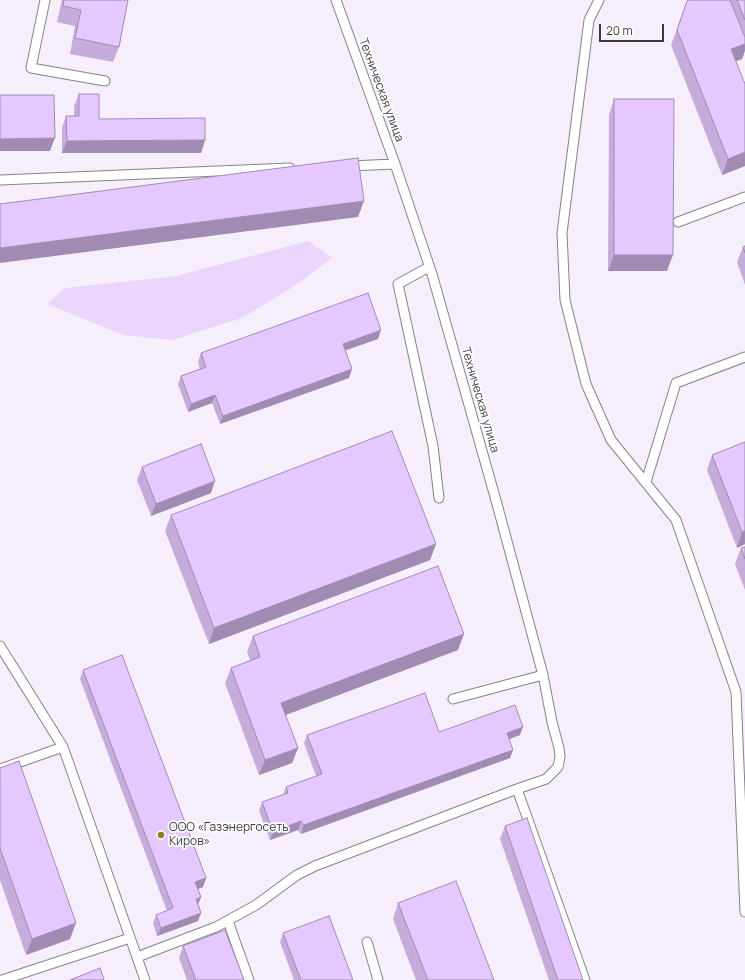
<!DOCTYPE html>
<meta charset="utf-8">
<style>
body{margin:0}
#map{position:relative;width:745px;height:980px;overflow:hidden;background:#f6effb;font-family:Manrope,sans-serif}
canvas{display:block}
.scale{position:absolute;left:599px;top:24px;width:65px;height:18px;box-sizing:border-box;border:2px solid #3d3a3f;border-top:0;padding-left:5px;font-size:12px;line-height:14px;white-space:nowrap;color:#3d3a3f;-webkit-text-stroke:3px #fff;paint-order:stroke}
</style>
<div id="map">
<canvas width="745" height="980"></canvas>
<div class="scale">20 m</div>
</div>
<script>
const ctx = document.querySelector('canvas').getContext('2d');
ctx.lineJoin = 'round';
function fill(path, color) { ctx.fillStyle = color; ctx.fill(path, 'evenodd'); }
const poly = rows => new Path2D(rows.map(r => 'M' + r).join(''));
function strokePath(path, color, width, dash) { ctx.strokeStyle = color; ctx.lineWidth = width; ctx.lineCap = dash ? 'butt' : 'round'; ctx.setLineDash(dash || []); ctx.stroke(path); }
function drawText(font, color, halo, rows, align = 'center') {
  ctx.font = font + ' Manrope,sans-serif'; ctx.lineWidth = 3.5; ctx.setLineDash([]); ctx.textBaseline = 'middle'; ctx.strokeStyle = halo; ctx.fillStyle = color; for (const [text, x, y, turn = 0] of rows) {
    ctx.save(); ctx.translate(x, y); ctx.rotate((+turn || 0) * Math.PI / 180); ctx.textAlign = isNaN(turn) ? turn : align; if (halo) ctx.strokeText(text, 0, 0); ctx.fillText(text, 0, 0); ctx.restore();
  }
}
fill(poly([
 [308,241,332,258,290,289,242,318,172,340,123,335,47,304,65,288,176,276]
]), '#ead5fd');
const service = poly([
 [45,0,31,68,105,81],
 [599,0,589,20,562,233,565,300,586,384,611,440,676,520,736,692,745,912],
 [349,166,395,164],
 [0,180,290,168],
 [678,222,745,197],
 [429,267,398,284,433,446,439,498],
 [646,482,676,383,745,357],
 [0,646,63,747],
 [453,699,543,675],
 [0,769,63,747,145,980],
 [517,789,585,980],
 [228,921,249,980],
 [367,942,378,980],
 [137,957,216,927,256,905,297,875,315,866,517,789,546,779,558,767,560,757,559,748,552,722,543,675,497,504,432,274,395,164,336,0],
 [2,980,130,938]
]);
strokePath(service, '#86818b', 11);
strokePath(service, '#fff', 9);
fill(poly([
 [62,0,128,0,119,47,113,62,70,54,75,26,57,22],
 [689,0,745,0,745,51,742,59,736,61,745,166,722,175,671,45,687,1],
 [79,94,99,119,205,140,201,153,62,153,62,128,66,116,74,116,74,106],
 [614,99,667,271,608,271,609,115],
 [745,246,745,285,737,262,743,247],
 [378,339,346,350,349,378,220,424,212,403,188,412,178,384,181,376,200,369,198,362,201,353],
 [745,442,745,544,737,548,707,470,712,455],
 [142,467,211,493,151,516,137,480],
 [171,515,436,544,430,560,209,644,165,531],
 [745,547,745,590,735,564,741,548],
 [253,636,458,650,285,715,298,748,292,763,259,775,225,683,231,668,250,660,247,652],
 [83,670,206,878,203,887,198,889,198,921,157,936,153,923,156,915,167,911,80,679],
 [439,732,520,735,509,739,510,758,301,834,298,830,270,840,259,811,262,802,283,795,286,787,316,776,304,743,307,735],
 [0,768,70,939,26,955,0,880],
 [505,826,583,980,549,980,500,839],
 [398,903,494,980,416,980,393,919],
 [283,933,353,980,294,980,280,942],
 [183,946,244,980,187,980,179,958]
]), '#c5acdb');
fill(poly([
 [745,44,745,50,742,59,726,65,731,49],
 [55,138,50,151,0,151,0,139],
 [205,140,201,153,62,153,67,141],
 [745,152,745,166,722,175,728,159],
 [364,201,358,217,0,263,0,248],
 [614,255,673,255,667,271,608,271],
 [381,330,378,339,340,352,343,344],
 [352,369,349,378,220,424,223,416],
 [215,395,212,403,188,412,191,404],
 [215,481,211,493,151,516,156,504],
 [745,531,745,544,737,548,742,532],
 [436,544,430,560,209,644,214,628],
 [464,634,458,650,275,719,281,703],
 [523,727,520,735,504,741,507,733],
 [298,748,292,763,259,775,265,760],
 [513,750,510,758,301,834,304,825],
 [301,821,298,830,270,840,273,832],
 [206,878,203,887,192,891,195,882],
 [201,897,198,905,196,899],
 [201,913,198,921,157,936,161,928],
 [76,923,70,939,26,955,32,939]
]), '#a08cb2');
const building = poly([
 [64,0,128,0,119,47,75,38,81,10,63,6,64,0],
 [689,0,730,0,745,37,745,44,731,49,745,84,745,152,728,159,677,30,687,1,689,0],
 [737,0,745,0,745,20,737,0],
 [79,94,99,94,99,119,205,118,205,140,67,141,66,116,79,116,79,94],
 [0,95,54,95,55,138,0,139,0,95],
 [614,99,674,99,673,255,614,255,614,99],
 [358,158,364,201,0,248,0,204,358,158],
 [745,246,745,253,743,247,745,246],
 [368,293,381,330,343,344,352,369,223,416,215,395,191,404,181,376,206,367,201,353,368,293],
 [392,431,436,544,214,628,171,515,392,431],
 [745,442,745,531,742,532,712,455,745,442],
 [201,444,215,481,156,504,142,467,201,444],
 [745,547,745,559,741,548,745,547],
 [438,566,464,634,281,703,298,748,265,760,231,668,260,657,253,636,438,566],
 [122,655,206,878,195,882,201,897,196,899,201,913,161,928,156,915,173,908,83,670,122,655],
 [425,693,439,732,515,705,523,727,507,733,513,750,304,825,301,821,273,832,262,802,288,793,286,787,322,774,307,735,425,693],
 [19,761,76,923,32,939,0,848,0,768,19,761],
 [527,818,583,980,558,980,505,826,527,818],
 [456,881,494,980,428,980,398,903,456,881],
 [329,916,353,980,301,980,283,933,329,916],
 [225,930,244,980,196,980,183,946,225,930],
 [100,968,104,980,70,980,100,968]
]);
fill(building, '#e5c8ff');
strokePath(building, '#a08cb2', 1);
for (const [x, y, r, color] of [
 [161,835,4,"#8f7f26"]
]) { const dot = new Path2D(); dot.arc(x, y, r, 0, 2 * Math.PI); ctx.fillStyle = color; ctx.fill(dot); strokePath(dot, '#fff', 1.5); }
drawText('12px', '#3d3a3f', '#fff', [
 ["Техническая улица",381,90,70],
 ["Техническая улица",480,400,74]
]);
drawText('12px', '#3d3a3f', '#fff', [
 ["ООО «Газэнергосеть",169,828],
 ["Киров»",169,842]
], 'left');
</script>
